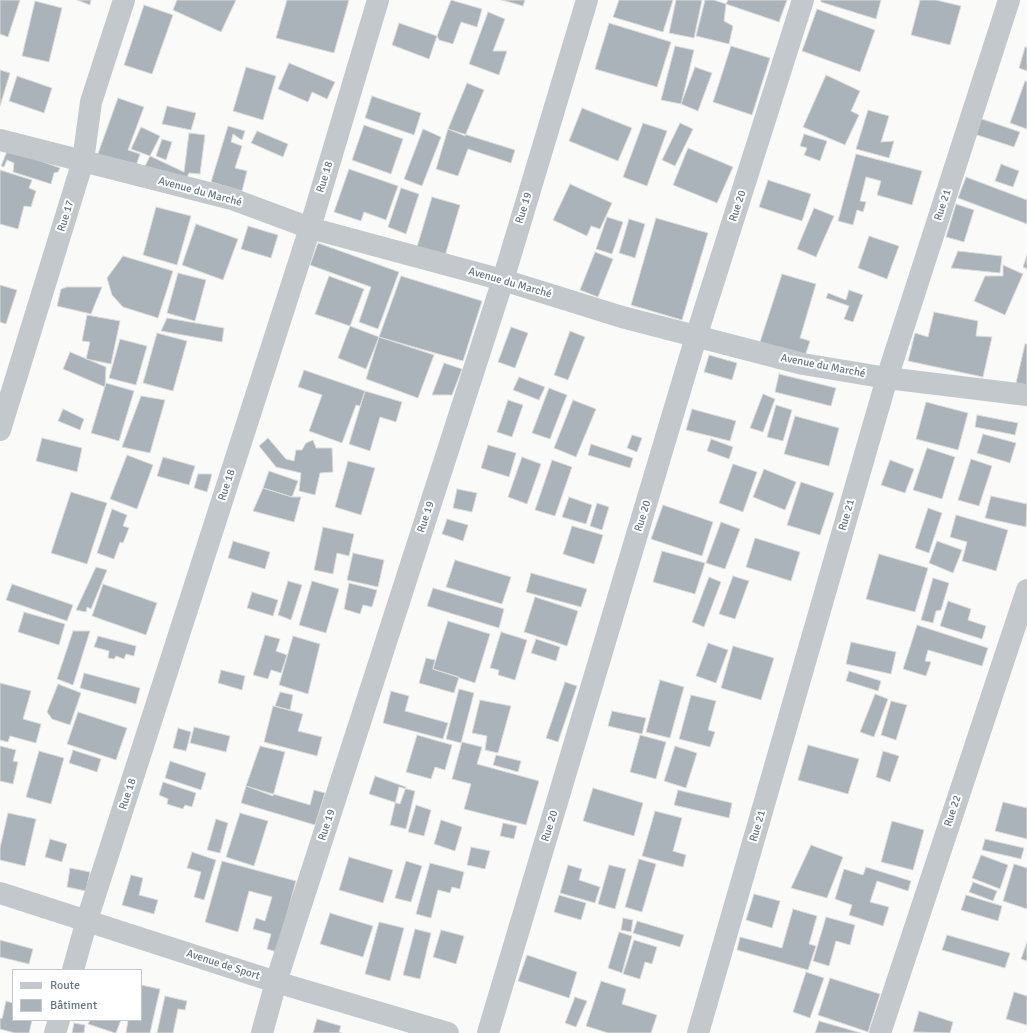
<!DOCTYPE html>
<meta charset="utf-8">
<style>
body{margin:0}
#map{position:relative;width:1027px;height:1033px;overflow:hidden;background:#fafaf8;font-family:Signika,sans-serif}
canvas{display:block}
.legend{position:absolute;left:12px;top:969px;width:130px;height:52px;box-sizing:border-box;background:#fff;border:1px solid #c1c8cd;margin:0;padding:5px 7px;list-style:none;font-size:12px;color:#657683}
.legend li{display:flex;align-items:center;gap:8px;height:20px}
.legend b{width:20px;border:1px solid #c1c8cd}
</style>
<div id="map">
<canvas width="1027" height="1033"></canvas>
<ul class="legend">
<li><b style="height:5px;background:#c3c8cc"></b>Route</li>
<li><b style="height:11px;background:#aab3b9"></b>Bâtiment</li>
</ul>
</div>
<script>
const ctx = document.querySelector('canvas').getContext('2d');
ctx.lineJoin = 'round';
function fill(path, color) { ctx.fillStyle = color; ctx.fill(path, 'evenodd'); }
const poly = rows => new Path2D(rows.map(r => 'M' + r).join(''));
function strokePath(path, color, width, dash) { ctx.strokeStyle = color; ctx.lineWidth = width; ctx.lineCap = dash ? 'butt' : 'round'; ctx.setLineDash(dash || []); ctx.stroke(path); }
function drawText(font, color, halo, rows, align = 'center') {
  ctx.font = font + ' Signika,sans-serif'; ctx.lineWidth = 4; ctx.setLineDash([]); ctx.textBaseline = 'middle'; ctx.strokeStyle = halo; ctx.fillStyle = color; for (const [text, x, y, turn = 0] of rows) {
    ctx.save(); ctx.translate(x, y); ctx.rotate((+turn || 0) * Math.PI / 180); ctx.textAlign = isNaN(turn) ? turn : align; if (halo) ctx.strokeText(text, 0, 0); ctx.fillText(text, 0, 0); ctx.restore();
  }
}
const building = poly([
 [0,0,20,0,8,37,0,34,0,0],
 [77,0,91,0,90,5,77,0],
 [177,0,236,0,221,32,173,10,177,0],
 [287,0,349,0,334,53,276,38,287,0],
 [451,0,482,9,477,27,461,22,453,44,439,40,437,36,451,0],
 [502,0,525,0,523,6,502,0],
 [619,0,673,0,663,32,613,17,619,0],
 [676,0,702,0,694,38,669,33,676,0],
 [705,0,714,0,726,4,724,21,733,26,729,44,696,36,705,0],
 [728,0,787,0,779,22,726,4,728,0],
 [821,0,881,0,876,19,821,2,821,0],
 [920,0,936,0,961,6,950,45,911,35,920,0],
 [35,1,62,8,49,62,22,56,35,1],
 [144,5,173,15,152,74,124,65,144,5],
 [817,9,875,30,860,72,802,51,817,9],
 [488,12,505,19,493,51,507,51,499,75,469,64,488,12],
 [399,23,437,36,429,59,392,45,399,23],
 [609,23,671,42,657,87,595,69,609,23],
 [675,46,694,50,681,104,661,100,675,46],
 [731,46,770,58,752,115,713,102,731,46],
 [1025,47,1027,47,1027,71,1019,68,1025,47],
 [289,63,335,82,327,99,312,92,308,102,278,89,289,63],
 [246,67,276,76,263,120,233,111,246,67],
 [695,67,712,73,698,111,681,104,695,67],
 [0,70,10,73,0,106,0,70],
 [826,75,860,91,851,111,859,115,845,145,803,127,826,75],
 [17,76,52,88,44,113,9,101,17,76],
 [1025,81,1027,82,1027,129,1010,123,1025,81],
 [467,83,484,90,465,136,448,129,467,83],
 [372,96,421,113,414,135,365,118,372,96],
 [118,98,144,107,128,150,140,154,134,172,96,159,118,98],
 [167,106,196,113,191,130,162,124,167,106],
 [582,108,632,128,618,161,569,141,582,108],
 [868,110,889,116,881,142,894,141,889,158,856,149,868,110],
 [979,118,1020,132,1014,147,974,134,979,118],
 [643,123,667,131,647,186,623,177,643,123],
 [680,123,693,129,675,166,662,160,680,123],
 [364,125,403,139,391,174,352,160,364,125],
 [228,126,245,131,242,140,233,134,231,142,242,146,235,168,247,171,242,191,211,182,228,126],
 [141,127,160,136,150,156,131,149,141,127],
 [423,129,441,137,422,186,404,179,423,129],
 [448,129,515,150,511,163,468,149,458,176,436,169,448,129],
 [257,131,288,144,283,157,251,143,257,131],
 [189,133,205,135,200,174,189,173,183,186,144,168,150,156,184,172,189,133],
 [804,134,827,141,820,161,804,155,807,148,800,146,804,134],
 [162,139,172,142,166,160,156,156,162,139],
 [688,148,733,167,717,203,673,185,688,148],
 [8,149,60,168,58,172,54,173,51,184,13,172,14,163,7,160,4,167,1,166,8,149],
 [856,154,922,171,912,205,877,195,881,181,866,177,860,201,866,202,863,212,857,210,853,225,838,221,856,154],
 [1001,164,1019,171,1013,187,995,181,1001,164],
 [349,169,398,186,386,220,364,212,361,221,334,212,349,169],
 [0,170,32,180,29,188,36,191,31,207,24,206,18,229,0,224,0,170],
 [966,177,1027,200,1027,224,958,198,966,177],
 [768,180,811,194,802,221,759,207,768,180],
 [570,184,612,203,600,229,591,226,587,236,553,220,570,184],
 [401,188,419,194,406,234,388,227,401,188],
 [432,197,460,205,445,256,417,247,432,197],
 [956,204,974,210,964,242,946,237,956,204],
 [156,207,191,216,177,265,143,255,156,207],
 [814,208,834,216,816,257,797,249,814,208],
 [607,217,623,222,612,254,596,249,607,217],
 [656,218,708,233,682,320,631,305,656,218],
 [629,219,645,224,635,258,619,253,629,219],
 [196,224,238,239,223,280,182,265,196,224],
 [248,226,278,235,271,258,241,249,248,226],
 [869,236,899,246,887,279,858,268,869,236],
 [318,243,399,272,378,329,359,322,371,287,310,265,318,243],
 [958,251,1002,256,1000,273,951,268,958,251],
 [595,252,613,259,598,297,580,290,595,252],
 [1027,255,1027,269,1023,267,1027,255],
 [123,256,173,271,158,318,123,307,112,295,107,278,123,256],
 [1003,265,1023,274,1005,315,974,301,985,276,1003,276,1003,265],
 [178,273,206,280,195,321,167,313,178,273],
 [782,274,816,284,800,338,810,341,805,356,760,342,782,274],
 [329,276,364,289,350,326,315,314,329,276],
 [401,276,482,301,463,361,379,337,401,276],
 [0,285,17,290,6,324,0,322,0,285],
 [67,287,102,287,91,314,57,306,61,289,67,287],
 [849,290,863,295,853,322,844,319,849,306,826,298,828,293,846,300,849,290],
 [934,312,978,321,976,336,992,337,983,377,908,361,915,333,928,337,934,312],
 [87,315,120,321,111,364,86,359,90,342,82,341,87,315],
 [167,318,224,328,222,342,161,331,167,318],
 [350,326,379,337,366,369,338,358,350,326],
 [511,327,528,333,515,368,498,362,511,327],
 [570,331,585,337,568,380,554,375,570,331],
 [157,333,187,341,173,391,143,383,157,333],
 [379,337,434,355,418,398,366,379,379,337],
 [120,339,147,346,136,385,109,378,120,339],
 [1025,344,1027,344,1027,385,1016,383,1025,344],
 [70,352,106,367,105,387,63,369,70,352],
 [709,355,737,363,732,380,704,372,709,355],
 [444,363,462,369,452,395,432,395,444,363],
 [304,370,365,391,360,406,356,405,342,443,309,431,322,395,298,387,304,370],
 [779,374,836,388,831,406,775,392,779,374],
 [519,377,545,387,539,400,513,390,519,377],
 [106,383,134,391,119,441,91,433,106,383],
 [549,388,567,395,550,439,532,433,549,388],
 [365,391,402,402,396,422,380,417,370,451,349,444,365,391],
 [763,394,775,399,763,432,750,428,763,394],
 [141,396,165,400,150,453,122,447,141,396],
 [508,400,523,405,512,437,497,432,508,400],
 [573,400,596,409,576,457,554,448,573,400],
 [926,402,968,413,958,450,916,439,926,402],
 [776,405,792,410,783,441,767,437,776,405],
 [63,409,84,419,80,430,58,421,63,409],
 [692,409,736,421,730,441,686,430,692,409],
 [977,415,1018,423,1015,435,975,427,977,415],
 [795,416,839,428,829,466,784,454,795,416],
 [983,434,1016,443,1010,463,977,453,983,434],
 [632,435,642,438,637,452,627,448,632,435],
 [42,438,82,448,77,472,36,461,42,438],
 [268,438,286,459,294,461,296,450,302,450,306,443,313,440,316,448,332,448,333,472,320,473,315,495,299,491,301,473,276,467,259,446,268,438],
 [711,439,733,447,729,459,707,451,711,439],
 [591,444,633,458,630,468,588,455,591,444],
 [488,445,516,453,509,477,481,468,488,445],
 [927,448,955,457,942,499,913,490,927,448],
 [127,455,153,465,137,509,110,499,127,455],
 [163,457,195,466,189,485,157,476,163,457],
 [522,457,541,464,527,504,508,497,522,457],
 [971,459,992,466,979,506,958,500,971,459],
 [552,460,572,467,555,516,535,510,552,460],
 [890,460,914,469,905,493,881,485,890,460],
 [348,461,375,468,361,515,335,507,348,461],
 [733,464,757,472,743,512,719,503,733,464],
 [764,469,796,482,785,510,753,497,764,469],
 [269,471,298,481,292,497,263,488,269,471],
 [198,474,212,474,207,492,194,488,198,474],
 [801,482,834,493,820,535,787,525,801,482],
 [263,488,292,497,301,497,294,522,253,511,263,488],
 [457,489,477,493,472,512,453,508,457,489],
 [71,492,107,503,87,564,51,553,71,492],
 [991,496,1027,504,1026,527,985,518,991,496],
 [569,497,592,505,586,524,562,517,569,497],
 [597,503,609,507,602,530,590,526,597,503],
 [663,505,713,522,702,556,651,539,663,505],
 [928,508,942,513,929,553,915,548,928,508],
 [112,509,127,515,123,526,129,528,123,543,120,542,114,559,97,553,112,509],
 [956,515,1008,530,996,571,962,561,967,542,950,537,956,515],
 [447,519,468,525,463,541,442,534,447,519],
 [721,522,740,529,725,569,706,563,721,522],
 [572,526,603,535,594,564,563,554,572,526],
 [323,527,354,534,349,556,337,553,333,574,314,570,323,527],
 [755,538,800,552,791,581,746,567,755,538],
 [233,541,270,552,265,569,228,558,233,541],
 [937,541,962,550,953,573,929,563,937,541],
 [662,551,705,563,695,594,653,582,662,551],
 [353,553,384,560,378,587,347,580,353,553],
 [879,554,928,568,915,612,866,599,879,554],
 [455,560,511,577,502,604,446,587,455,560],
 [96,567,107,570,91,609,87,607,86,612,76,610,96,567],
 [531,573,587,589,581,607,526,592,531,573],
 [733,576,749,581,735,619,719,614,733,576],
 [709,577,721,582,704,627,692,622,709,577],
 [933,578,949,583,941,610,936,611,933,623,921,620,933,578],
 [288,581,302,585,291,620,278,615,288,581],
 [312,581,339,589,326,633,299,625,312,581],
 [349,583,377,590,372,607,363,605,360,614,344,609,349,583],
 [12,584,73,605,67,621,6,600,12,584],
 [103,584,157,603,146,635,92,616,103,584],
 [433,588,504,609,499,628,427,606,433,588],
 [252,592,278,600,273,616,247,608,252,592],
 [535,597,578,611,567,646,524,632,535,597],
 [948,601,971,609,968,620,986,626,982,639,940,626,948,601],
 [24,612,65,624,59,645,18,632,24,612],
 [448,621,490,634,475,683,433,669,448,621],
 [917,625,988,648,982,666,928,650,925,661,931,662,926,676,903,669,917,625],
 [73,631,90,631,73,685,57,679,73,631],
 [501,632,527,640,515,680,498,675,499,670,490,668,501,632],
 [265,635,280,639,276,651,287,655,281,673,271,670,268,679,253,675,265,635],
 [98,636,136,646,134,656,126,654,124,659,116,656,114,659,108,658,109,651,94,647,98,636],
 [293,636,320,644,308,694,279,685,293,636],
 [536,639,560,647,556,661,531,653,536,639],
 [851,642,896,652,891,674,846,664,851,642],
 [708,643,728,650,716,683,696,676,708,643],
 [733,646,774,658,761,700,721,688,733,646],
 [426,658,435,660,433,669,459,677,454,693,419,683,426,658],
 [221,670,245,676,242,690,218,683,221,670],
 [849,671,881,681,878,691,846,681,849,671],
 [84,673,140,688,136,704,80,688,84,673],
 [660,680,684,687,670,738,646,732,660,680],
 [565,682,577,686,558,742,546,738,565,682],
 [0,683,31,691,23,719,41,724,36,743,10,736,8,742,0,740,0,683],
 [58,684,81,693,70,725,52,719,47,712,58,684],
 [459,689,474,693,461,743,446,739,459,689],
 [391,691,409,696,405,711,448,723,443,739,383,723,391,691],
 [280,692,293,695,290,710,275,706,280,692],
 [875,694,888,699,874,737,860,732,875,694],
 [691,695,716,701,708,730,715,732,710,747,679,739,691,695],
 [480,700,511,706,498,753,485,750,487,736,472,733,480,700],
 [891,701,907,705,896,740,881,735,891,701],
 [273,706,303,714,298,731,322,737,317,756,264,742,273,706],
 [612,711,646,718,642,734,608,726,612,711],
 [78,712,127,728,116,760,67,744,78,712],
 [194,727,230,736,226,752,190,743,194,727],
 [178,728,191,732,186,751,173,748,178,728],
 [417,735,452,745,445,770,435,767,431,779,406,772,417,735],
 [640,735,666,742,656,779,630,772,640,735],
 [462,742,482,747,477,764,539,781,526,825,464,809,471,784,452,779,462,742],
 [808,745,859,759,848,794,798,780,808,745],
 [0,746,16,750,13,761,18,762,13,784,0,781,0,746],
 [260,746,285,752,273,796,246,786,260,746],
 [675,746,697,753,686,788,664,781,675,746],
 [73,750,101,759,97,772,69,763,73,750],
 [39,751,64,758,51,804,26,797,39,751],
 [883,751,899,756,890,782,876,777,883,751],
 [496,755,521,761,518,772,493,765,496,755],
 [170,761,206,773,201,790,165,778,170,761],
 [375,776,406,787,400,804,369,794,375,776],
 [163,782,196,793,192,807,185,805,183,809,167,804,168,799,159,795,163,782],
 [246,786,310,805,314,790,325,793,315,825,241,803,246,786],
 [399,787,415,791,406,829,390,825,399,787],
 [593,788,643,803,634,836,583,821,593,788],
 [678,790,732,803,729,818,674,805,678,790],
 [1003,802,1027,808,1027,839,995,831,1003,802],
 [416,805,431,810,424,836,408,832,416,805],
 [655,811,682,818,673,851,686,855,683,867,642,856,655,811],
 [8,813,36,819,25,866,0,860,0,848,8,813],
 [240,813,268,821,254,866,226,857,240,813],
 [216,819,228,823,220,853,207,850,216,819],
 [441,820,462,827,455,851,434,844,441,820],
 [892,821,924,830,913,870,881,862,892,821],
 [503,823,517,826,514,839,500,836,503,823],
 [50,839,67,844,62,862,45,857,50,839],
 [985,839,1024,848,1021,859,982,850,985,839],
 [811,845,843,857,827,898,791,888,811,845],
 [471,847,490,851,485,869,467,865,471,847],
 [192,852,216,860,204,900,194,897,201,872,187,868,192,852],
 [981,855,1008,865,1000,889,972,878,981,855],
 [349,857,393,870,383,903,339,890,349,857],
 [639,859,656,864,642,912,625,907,639,859],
 [222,861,296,881,277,952,267,949,271,934,253,929,256,918,265,921,272,897,249,891,238,932,205,922,222,861],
 [406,861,422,866,411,902,395,898,406,861],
 [430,863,464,872,460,889,452,887,450,893,438,890,431,918,416,914,430,863],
 [1014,864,1027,868,1027,909,1003,901,1014,864],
 [568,865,582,869,579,880,600,887,595,903,560,893,568,865],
 [609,865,626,869,615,909,598,904,609,865],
 [866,867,911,881,908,891,877,881,870,902,889,907,883,926,849,915,852,905,835,899,844,869,863,875,866,867],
 [70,868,90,872,86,891,67,887,70,868],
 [131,875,143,878,139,895,158,900,154,914,122,905,131,875],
 [973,882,997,891,993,901,969,892,973,882],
 [754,894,780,901,772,928,746,920,754,894],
 [559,895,586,903,581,920,554,912,559,895],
 [966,895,1002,906,998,921,961,910,966,895],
 [793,909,817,916,809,944,816,946,808,970,737,950,740,937,782,948,793,909],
 [330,913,373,926,363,957,320,944,330,913],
 [826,917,855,925,850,945,836,941,829,966,813,961,826,917],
 [623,918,633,920,631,932,621,930,623,918],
 [637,921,684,935,680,947,633,933,637,921],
 [379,922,404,928,390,981,365,974,379,922],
 [415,929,431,933,420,979,403,975,415,929],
 [441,930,464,936,456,964,433,957,441,930],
 [619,932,632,936,622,973,608,968,619,932],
 [947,935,1010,953,1005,968,942,950,947,935],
 [0,940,33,949,29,964,0,957,0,940],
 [634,940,657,947,652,964,645,962,640,979,623,974,634,940],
 [1027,942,1027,961,1021,959,1027,942],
 [527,955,577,972,569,998,518,981,527,955],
 [806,972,824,978,810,1018,793,1012,806,972],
 [830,978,880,994,868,1032,818,1015,830,978],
 [601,981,626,989,622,1004,657,1015,651,1033,608,1033,586,1026,601,981],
 [141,985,160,989,150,1033,126,1033,128,1020,141,1020,141,985],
 [1014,992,1027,996,1027,1025,1006,1019,1014,992],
 [165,996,187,1001,185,1010,178,1009,173,1033,157,1033,165,996],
 [575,997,587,1001,576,1027,565,1023,575,997],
 [6,1001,13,1003,13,1020,32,1020,29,1033,15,1033,0,1029,0,1018,2,1019,6,1001],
 [919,1011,953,1022,950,1033,913,1032,919,1011],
 [317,1019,341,1026,339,1032,342,1033,313,1033,317,1019],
 [90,1020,121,1020,116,1033,115,1033,88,1024,90,1020],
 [819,1021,861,1033,815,1033,819,1021],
 [74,1023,85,1025,84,1033,72,1033,74,1023]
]);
fill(building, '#aab3b9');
strokePath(building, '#dcdcda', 1);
strokePath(poly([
 [0,140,232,199,310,228,503,280,622,317,803,364,887,378,1027,395],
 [0,430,83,161,91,102,124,0],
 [0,893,276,982,448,1033],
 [73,970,87,920,310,228,378,0],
 [55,1033,59,1020],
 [262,1033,276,982,503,280,587,0],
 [488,1033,696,337,803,0],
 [698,1033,887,378,1009,0],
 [880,1033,1027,590]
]), '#c3c8cc', 22);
drawText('11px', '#657683', '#fff', [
 ["Rue 18",325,177,-73],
 ["Avenue du Marché",200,192,15],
 ["Rue 21",943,205,-72],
 ["Rue 20",738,206,-72],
 ["Rue 19",524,208,-73],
 ["Rue 17",66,216,-73],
 ["Avenue du Marché",510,283,16],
 ["Avenue du Marché",823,366,11],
 ["Rue 18",227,485,-72],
 ["Rue 21",847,515,-74],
 ["Rue 20",643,516,-73],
 ["Rue 19",426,517,-72],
 ["Rue 18",128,794,-72],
 ["Rue 22",953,811,-72],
 ["Rue 19",327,825,-72],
 ["Rue 20",550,826,-73],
 ["Rue 21",758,826,-74],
 ["Avenue de Sport",223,965,18]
]);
</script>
